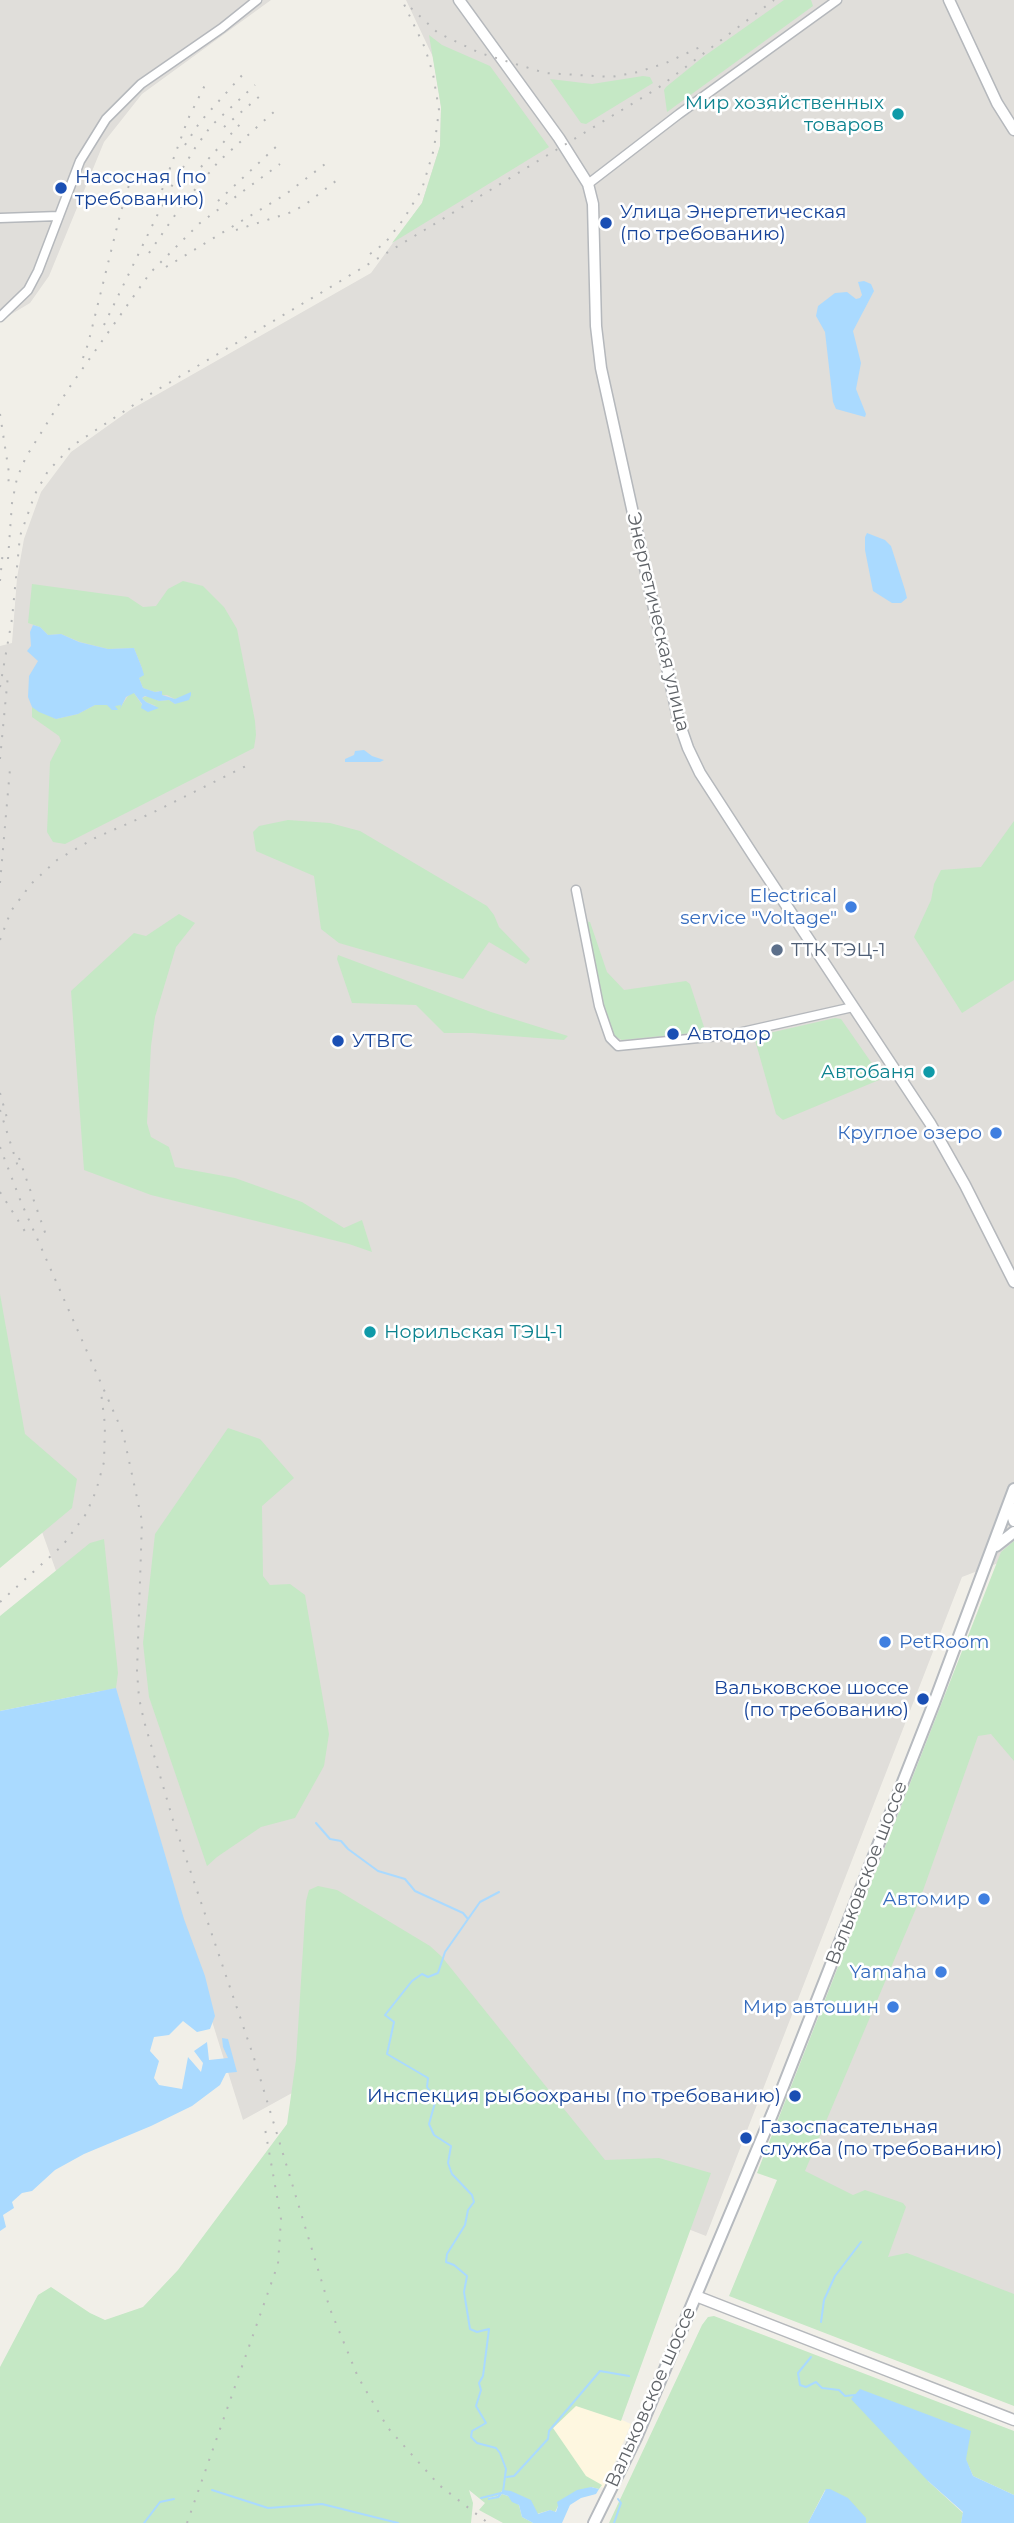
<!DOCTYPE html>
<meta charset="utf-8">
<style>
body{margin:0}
canvas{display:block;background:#f1efe8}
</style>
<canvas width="1014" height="2523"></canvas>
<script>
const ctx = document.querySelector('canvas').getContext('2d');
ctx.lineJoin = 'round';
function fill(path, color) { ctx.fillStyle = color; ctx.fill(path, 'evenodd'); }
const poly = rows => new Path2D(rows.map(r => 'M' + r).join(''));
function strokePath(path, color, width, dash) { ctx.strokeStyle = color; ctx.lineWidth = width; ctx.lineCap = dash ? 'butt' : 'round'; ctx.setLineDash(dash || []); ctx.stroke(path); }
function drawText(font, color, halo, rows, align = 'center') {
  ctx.font = font + ' Montserrat,sans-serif'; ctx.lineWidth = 5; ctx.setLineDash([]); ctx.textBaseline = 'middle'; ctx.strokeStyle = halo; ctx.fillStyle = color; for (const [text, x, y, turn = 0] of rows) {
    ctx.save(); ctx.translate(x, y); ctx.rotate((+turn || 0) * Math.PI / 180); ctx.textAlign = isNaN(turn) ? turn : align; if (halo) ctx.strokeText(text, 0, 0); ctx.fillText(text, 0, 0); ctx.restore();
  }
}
fill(poly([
 [579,2401,631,2424,604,2488,585,2480,542,2424]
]), '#fef7e0');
fill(poly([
 [0,0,271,0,142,94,104,142,49,276,30,303,0,321],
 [406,0,1014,0,1014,1557,962,1577,706,2236,312,2082,243,2120,173,1897,22,1476,0,1389,0,646,12,643,17,578,24,539,41,492,71,452,130,410,371,273,422,203,440,146,441,107,433,57],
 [976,1714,1014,1756,1014,2316,886,2270,792,2179]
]), '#e0deda');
fill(poly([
 [784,0,811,0,813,6,667,112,664,90,666,87,703,57],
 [429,35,442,45,490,66,549,147,392,243,422,203,440,146,441,107],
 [643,76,650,77,653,83,586,124,581,123,550,79,592,84],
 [183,581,203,586,224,607,237,629,255,721,256,735,254,748,65,844,53,842,47,832,50,762,61,741,59,736,32,717,32,707,56,719,78,714,95,705,122,705,130,693,134,693,142,705,156,706,146,702,142,698,148,696,159,701,169,700,175,704,187,696,175,699,167,695,161,695,159,691,155,692,143,688,139,678,143,675,142,668,134,648,108,649,80,642,61,634,48,635,40,627,28,623,32,584,128,597,143,607,156,606,168,589],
 [288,820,330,823,360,831,487,906,494,915,499,927,530,959,526,964,489,942,463,979,339,943,321,929,314,876,256,851,253,832,259,826],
 [1014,821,1014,980,962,1013,914,937,931,900,934,884,941,870,981,867],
 [179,914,195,923,176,947,155,1017,151,1046,147,1123,151,1137,169,1147,175,1167,235,1178,302,1202,344,1228,362,1220,372,1252,349,1244,151,1195,84,1170,71,991,134,933,146,936],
 [585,921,590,922,607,972,624,990,686,981,690,984,705,1030,703,1032,622,1040,614,1036,609,1028],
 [338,955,491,1012,568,1036,564,1040,472,1033,444,1033,416,1005,352,1003,337,959],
 [835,1018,841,1019,880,1075,879,1080,783,1120,776,1114,755,1040,756,1036],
 [0,1294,25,1434,77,1479,72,1508,0,1568],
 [228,1428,260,1439,294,1478,262,1506,263,1576,270,1585,290,1584,305,1595,329,1734,324,1766,295,1818,261,1827,217,1857,207,1866,149,1697,143,1643,155,1534],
 [104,1539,118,1673,116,1688,0,1711,0,1616,90,1543],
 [1014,1541,1014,1761,991,1734,978,1736,920,1899,805,2171,853,2195,865,2190,903,2203,906,2207,888,2257,907,2253,1014,2294,1014,2406,729,2296,777,2180,757,2173,1001,1552],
 [318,1886,337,1890,430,1946,442,1957,605,2160,659,2158,711,2173,621,2421,576,2406,553,2428,586,2476,602,2485,599,2489,591,2487,558,2506,555,2512,550,2510,537,2514,503,2490,497,2496,488,2498,499,2498,502,2494,508,2496,519,2505,522,2517,533,2523,503,2523,479,2510,485,2503,469,2490,473,2503,471,2523,0,2523,0,2367,38,2295,51,2287,90,2313,105,2320,143,2307,178,2270,287,2124,296,2060,306,1901,309,1890],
 [714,2316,1014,2431,1014,2495,973,2476,966,2460,928,2481,963,2513,961,2523,866,2523,865,2518,825,2490,808,2523,609,2523,702,2325,708,2317]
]), '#c5e8c5');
fill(poly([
 [864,281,871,284,874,291,853,331,861,363,856,389,866,414,865,417,836,409,833,402,825,332,816,316,818,306,835,293,847,292,856,299,860,298,862,295,858,282],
 [867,533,885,540,891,546,905,590,907,598,901,603,892,603,873,591,865,550,865,537],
 [33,625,40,627,48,635,61,634,79,642,108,649,134,648,142,668,144,675,139,678,143,688,155,692,162,691,162,695,175,699,191,692,191,695,189,700,175,704,169,700,159,701,145,696,142,698,146,702,159,708,148,712,141,708,142,704,134,693,126,697,120,709,121,705,115,706,118,710,112,710,107,705,95,705,78,714,56,719,39,712,32,707,28,697,29,676,38,661,27,651,31,646,30,632],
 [364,750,372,756,384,760,380,762,345,762,345,759,354,755,355,751],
 [116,1688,184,1919,205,1976,215,2016,210,2029,197,2032,183,2021,169,2035,154,2037,150,2051,159,2061,154,2078,159,2085,182,2089,188,2057,201,2072,203,2063,194,2051,207,2042,209,2060,228,2058,223,2047,222,2038,228,2039,237,2072,226,2073,220,2085,192,2106,151,2126,84,2154,55,2170,32,2191,22,2193,12,2202,14,2208,3,2215,6,2227,0,2231,0,1711],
 [860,2389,971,2431,966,2459,973,2476,1014,2495,1014,2523,961,2523,963,2512,928,2481,851,2399],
 [591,2487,599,2489,596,2494,581,2498,570,2505,562,2523,533,2523,522,2517,519,2505,512,2502,508,2496,502,2494,499,2498,488,2500,488,2498,497,2496,503,2490,511,2491,531,2500,538,2514,550,2510,556,2512,558,2506,557,2502,577,2490],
 [826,2489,830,2489,848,2498,866,2518,866,2523,808,2523]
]), '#aadaff');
strokePath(poly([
 [316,1823,330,1839,341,1841,348,1849,378,1871,405,1879,415,1891,463,1913,468,1919],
 [499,1892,480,1902,445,1952,438,1973,428,1977,422,1974,412,1981,385,2015,394,2022,387,2054,428,2078,427,2087,436,2099,429,2124,434,2135,451,2146,448,2163,452,2174,472,2195,474,2202,468,2210,465,2225,447,2254,446,2262,454,2265,467,2276,464,2292,470,2329,477,2332,489,2329,483,2376,479,2383,481,2390,476,2406,486,2423,472,2431,471,2437,477,2443,496,2448,500,2453,506,2469,503,2492],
 [821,2322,824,2300,835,2276,861,2242],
 [811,2357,798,2373,800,2385,806,2387,816,2382,822,2388,839,2390,845,2396,855,2395],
 [507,2477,514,2476,548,2439,549,2431,600,2371,629,2376],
 [212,2490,268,2508,322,2504,398,2523],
 [481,2498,501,2493],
 [144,2523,160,2502,174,2499],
 [614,2523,621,2503,618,2499]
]), '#aadaff', 2);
const minor = poly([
 [588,184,679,114,837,0],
 [0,218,59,216],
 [0,317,28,290,38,271,80,161,106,119,141,84,222,28,257,0],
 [576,890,599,1006,610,1038,618,1046,729,1035,853,1007]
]);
const tertiary = poly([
 [459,0,559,138,588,184,593,204,596,326,601,368,679,722,688,748,700,773,753,855,930,1123,965,1185,1014,1282],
 [949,0,997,103,1014,130],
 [696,2296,1014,2420]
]);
const secondary = poly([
 [1009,1505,1014,1521],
 [996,1546,1014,1532],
 [594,2523,636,2438,773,2112,934,1703,1014,1489]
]);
strokePath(minor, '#b5b8bc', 11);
strokePath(tertiary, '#b5b8bc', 13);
strokePath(secondary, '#b6babf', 14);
strokePath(minor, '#fff', 8);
strokePath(tertiary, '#fff', 10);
strokePath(secondary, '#fff', 10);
strokePath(poly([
 [411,8,438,33,480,53,545,73,611,77,638,72,666,63,700,47],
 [224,127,261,95],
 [185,145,200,122,245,72],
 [201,167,241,123],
 [162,190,188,119,207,81],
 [218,201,278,145],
 [236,230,292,212,306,204,341,177],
 [149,253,182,205,219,161,276,110],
 [370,254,385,243,403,220,422,189,434,149,439,110,433,74,425,48,402,0],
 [166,267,286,194,329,161],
 [104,325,170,189,195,148,211,126,255,85],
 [83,358,88,344,120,215,132,175],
 [0,414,9,473,8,490],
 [8,559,12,503,17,478,26,457,69,388,150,273,200,223,280,164],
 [0,581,3,550],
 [0,687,12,619,20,536,35,494,48,471,72,446,147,396,334,285,658,88,774,0],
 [0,759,8,675],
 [0,883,10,769],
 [0,940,11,911,31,884,57,860,95,838,152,813,246,766],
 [0,1093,7,1118],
 [0,1110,19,1170],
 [0,1147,21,1202,123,1433,142,1521,137,1671,139,1698,144,1721,173,1820,254,2058,330,2309,358,2377,388,2428,439,2485,488,2523],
 [19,1158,48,1241],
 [0,1192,26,1233],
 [0,1602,63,1545,86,1514,96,1491,104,1462,105,1425,101,1392],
 [187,2523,278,2264,281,2219,264,2123]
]), '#b6b7b8', 2, [2, 9]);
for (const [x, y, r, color] of [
 [898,114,7,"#0f9aa8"],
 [61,188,7,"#1a4fb4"],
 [606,223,7,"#1a4fb4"],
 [851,907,7,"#3f7fe0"],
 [777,950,7,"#5c6f8a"],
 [673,1034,7,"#1a4fb4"],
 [338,1041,7,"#1a4fb4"],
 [929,1072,7,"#0f9aa8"],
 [996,1133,7,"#3f7fe0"],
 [370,1332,7,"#0f9aa8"],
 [885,1642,7,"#3f7fe0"],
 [923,1699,7,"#1a4fb4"],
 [984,1899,7,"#3f7fe0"],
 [941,1972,7,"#3f7fe0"],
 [893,2007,7,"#3f7fe0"],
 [795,2096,7,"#1a4fb4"],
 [746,2138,7,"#1a4fb4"]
]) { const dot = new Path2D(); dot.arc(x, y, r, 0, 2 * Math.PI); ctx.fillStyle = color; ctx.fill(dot); strokePath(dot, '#fff', 2.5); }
drawText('19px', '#0d838f', '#fff', [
 ["Мир хозяйственных",884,103],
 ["товаров",884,125],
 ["Автобаня",915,1072],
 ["Норильская ТЭЦ-1",384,1332,"left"]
], 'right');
drawText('19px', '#164399', '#fff', [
 ["Насосная (по",75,177],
 ["требованию)",75,199],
 ["Улица Энергетическая",620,212],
 ["(по требованию)",620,234],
 ["Автодор",687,1034],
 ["УТВГС",352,1041],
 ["Вальковское шоссе",909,1688,"right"],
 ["(по требованию)",909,1710,"right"],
 ["Инспекция рыбоохраны (по требованию)",781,2096,"right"],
 ["Газоспасательная",760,2127],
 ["служба (по требованию)",760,2149]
], 'left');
drawText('19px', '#5f6368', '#fff', [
 ["Энергетическая улица",658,622,77],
 ["Вальковское шоссе",867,1873,-69],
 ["Вальковское шоссе",651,2397,-66]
]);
drawText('19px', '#366cbe', '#fff', [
 ["Electrical",837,896],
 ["service \"Voltage\"",837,918],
 ["Круглое озеро",982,1133],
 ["PetRoom",899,1642,"left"],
 ["Автомир",970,1899],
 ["Yamaha",927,1972],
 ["Мир автошин",879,2007]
], 'right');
drawText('19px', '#4e5e75', '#fff', [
 ["ТТК ТЭЦ-1",791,950]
], 'left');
</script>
